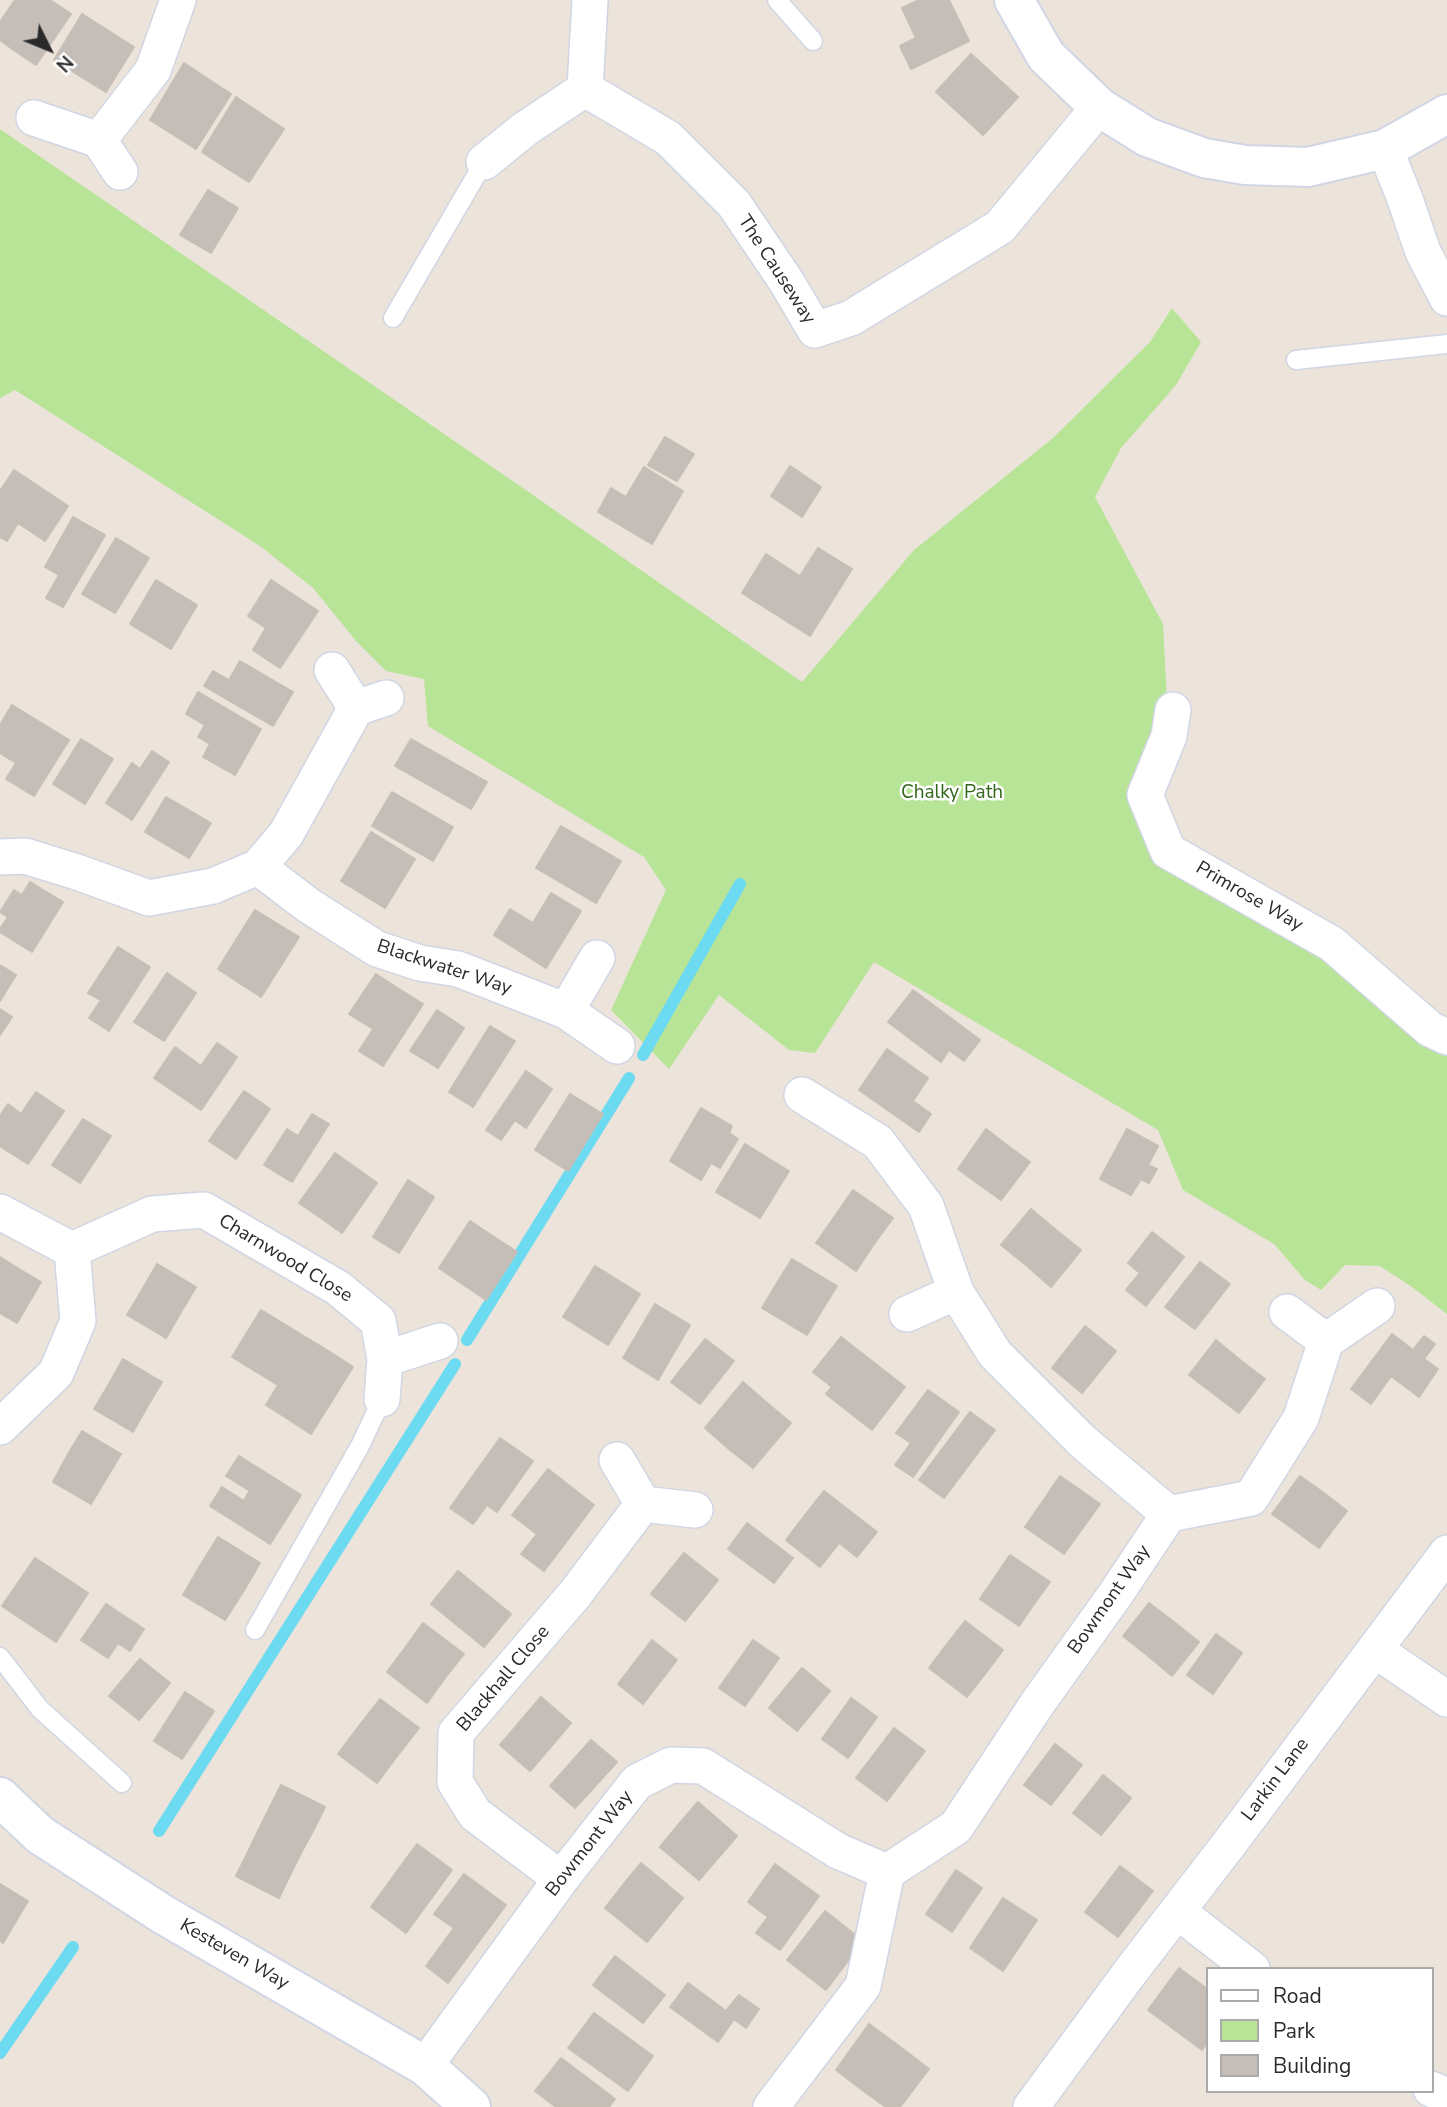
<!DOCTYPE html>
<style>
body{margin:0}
#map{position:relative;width:1447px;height:2107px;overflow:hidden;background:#ece3db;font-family:"Nunito Sans",sans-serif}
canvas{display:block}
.legend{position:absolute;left:1206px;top:1967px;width:228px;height:126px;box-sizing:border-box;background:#fff;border:2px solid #aaa;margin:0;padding:9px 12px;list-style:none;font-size:21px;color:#2a2a2a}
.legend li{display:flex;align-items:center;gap:14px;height:35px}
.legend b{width:35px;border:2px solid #aaa}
.north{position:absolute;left:14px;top:14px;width:70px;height:70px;-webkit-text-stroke:5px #fff;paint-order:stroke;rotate:133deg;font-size:19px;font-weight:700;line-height:28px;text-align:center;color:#2a2a2a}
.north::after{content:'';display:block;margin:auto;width:24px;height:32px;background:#2a2a2a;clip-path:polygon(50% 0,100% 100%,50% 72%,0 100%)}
</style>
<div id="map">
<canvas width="1447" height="2107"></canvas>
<ul class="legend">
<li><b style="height:9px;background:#fff"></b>Road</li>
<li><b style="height:19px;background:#b8e497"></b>Park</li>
<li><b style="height:19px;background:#c4bdb8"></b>Building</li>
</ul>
<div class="north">N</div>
</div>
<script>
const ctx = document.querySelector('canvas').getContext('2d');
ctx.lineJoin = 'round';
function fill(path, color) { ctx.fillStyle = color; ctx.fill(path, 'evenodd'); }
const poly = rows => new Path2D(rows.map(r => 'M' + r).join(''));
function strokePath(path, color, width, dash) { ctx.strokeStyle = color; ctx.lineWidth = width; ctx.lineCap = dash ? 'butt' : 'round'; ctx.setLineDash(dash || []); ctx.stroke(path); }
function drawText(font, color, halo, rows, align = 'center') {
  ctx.font = font + ' "Nunito Sans",sans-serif'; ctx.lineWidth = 5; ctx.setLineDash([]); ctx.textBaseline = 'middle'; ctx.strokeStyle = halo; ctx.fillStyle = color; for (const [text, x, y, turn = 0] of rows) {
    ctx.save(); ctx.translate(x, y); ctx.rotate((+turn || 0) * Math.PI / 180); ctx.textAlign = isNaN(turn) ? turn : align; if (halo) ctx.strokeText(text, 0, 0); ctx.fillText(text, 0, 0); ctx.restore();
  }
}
fill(poly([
 [0,129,517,484,802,682,914,550,1053,438,1150,342,1172,308,1201,342,1176,385,1121,448,1095,497,1163,624,1167,701,1163,734,1163,857,1324,954,1447,1053,1447,1314,1412,1287,1380,1266,1345,1265,1321,1290,1305,1280,1274,1244,1183,1190,1158,1130,874,962,815,1053,789,1050,719,995,669,1069,611,1010,666,890,644,857,428,726,424,679,386,671,356,641,313,588,260,546,15,390,0,398]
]), '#b8e497');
strokePath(poly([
 [643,1055,740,884],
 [467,1340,629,1078],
 [159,1831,455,1364],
 [0,2053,73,1947]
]), '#6cdaf0', 12);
const building = poly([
 [15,0,50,0,15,51,0,40,0,22,15,0],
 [50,0,71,14,36,65,15,51,50,0],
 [919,0,949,0,969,41,911,69,900,46,916,38,902,8,919,0],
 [82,14,112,33,83,78,54,60,82,14],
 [112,33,134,47,106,92,83,78,112,33],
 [971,54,1018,97,983,135,936,92,971,54],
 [184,63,208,79,174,135,150,120,184,63],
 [208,79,231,94,196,149,174,135,208,79],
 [236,97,260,113,225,167,202,152,236,97],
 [260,113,284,129,249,182,225,167,260,113],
 [208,190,238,208,211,253,180,235,208,190],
 [665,437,694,454,677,481,648,465,665,437],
 [790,466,821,487,802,517,771,496,790,466],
 [644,467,683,491,652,544,598,512,611,488,626,497,644,467],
 [14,470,68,506,45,541,18,523,7,541,0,537,0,491,14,470],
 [73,517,105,535,63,607,46,598,59,575,45,567,73,517],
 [116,538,149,558,115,613,82,594,116,538],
 [818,548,852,569,810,636,742,593,766,554,800,576,818,548],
 [156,580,197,605,171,649,130,624,156,580],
 [271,580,318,611,280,668,253,650,266,628,248,616,271,580],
 [240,661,293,692,273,726,204,686,213,671,229,680,240,661],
 [198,692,261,729,235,775,203,757,210,744,198,737,205,725,186,714,198,692],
 [12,705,69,740,34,796,6,779,16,763,0,753,0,725,12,705],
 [81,739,113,759,85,804,53,784,81,739],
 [411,739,487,782,471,809,395,766,411,739],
 [152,751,169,762,132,820,106,803,132,763,140,769,152,751],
 [392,792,453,827,433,861,372,826,392,792],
 [166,797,211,823,189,858,145,832,166,797],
 [561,826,621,861,596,903,536,868,561,826],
 [371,832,415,859,385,908,341,881,371,832],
 [30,882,63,902,32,952,0,932,0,929,8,917,0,912,14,890,22,895,30,882],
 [551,893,581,911,546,968,494,935,510,909,533,923,551,893],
 [255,910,299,937,280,967,236,940,255,910],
 [236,940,280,967,261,997,218,969,236,940],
 [118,947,150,967,109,1031,89,1018,101,1000,88,993,118,947],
 [0,965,16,975,0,1001,0,965],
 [167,973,196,993,164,1041,134,1022,167,973],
 [376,974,399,989,373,1029,349,1014,376,974],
 [399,989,423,1004,383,1066,359,1051,399,989],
 [913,990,980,1040,964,1061,949,1050,941,1062,888,1022,913,990],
 [0,1009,12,1017,0,1035,0,1009],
 [437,1010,464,1028,438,1068,410,1051,437,1010],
 [490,1026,515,1041,473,1107,449,1092,490,1026],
 [217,1043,237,1057,201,1110,154,1078,175,1047,201,1066,217,1043],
 [887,1049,928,1078,913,1101,931,1114,919,1132,859,1090,887,1049],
 [526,1071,552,1089,526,1128,515,1120,501,1140,486,1130,526,1071],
 [244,1091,270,1109,236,1159,209,1141,244,1091],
 [36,1092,64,1111,28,1164,0,1146,0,1116,8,1104,21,1114,36,1092],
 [570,1094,603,1114,568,1171,535,1150,570,1094],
 [701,1108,732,1126,729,1133,738,1139,720,1168,711,1163,701,1180,670,1161,701,1108],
 [312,1114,329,1124,292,1182,264,1165,287,1129,298,1136,312,1114],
 [83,1119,111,1136,80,1183,52,1165,83,1119],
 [986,1129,1008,1146,980,1185,958,1169,986,1129],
 [1127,1129,1158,1146,1148,1165,1157,1169,1149,1183,1141,1179,1131,1195,1100,1179,1127,1129],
 [745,1144,789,1171,760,1218,716,1192,745,1144],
 [1008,1146,1030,1162,1001,1200,980,1185,1008,1146],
 [335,1153,356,1168,321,1218,299,1203,335,1153],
 [356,1168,377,1183,342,1233,321,1218,356,1168],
 [408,1180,434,1197,399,1253,373,1237,408,1180],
 [853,1190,893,1218,874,1244,835,1216,853,1190],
 [1031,1209,1056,1230,1026,1265,1001,1245,1031,1209],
 [835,1216,874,1244,856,1271,816,1243,835,1216],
 [470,1221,517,1252,486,1300,439,1268,470,1221],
 [1056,1230,1081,1250,1051,1287,1026,1265,1056,1230],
 [1152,1232,1184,1257,1146,1306,1126,1290,1140,1273,1128,1263,1152,1232],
 [0,1257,19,1269,0,1301,0,1257],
 [792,1259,837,1286,822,1310,777,1283,792,1259],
 [1200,1262,1230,1284,1195,1329,1165,1307,1200,1262],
 [157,1264,196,1287,181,1312,142,1290,157,1264],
 [595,1266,640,1294,608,1345,563,1317,595,1266],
 [19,1269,41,1282,17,1323,0,1313,0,1301,19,1269],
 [777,1283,822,1310,807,1335,762,1308,777,1283],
 [142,1290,181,1312,166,1338,127,1315,142,1290],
 [655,1304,690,1325,658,1380,623,1358,655,1304],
 [261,1310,284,1324,255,1371,232,1357,261,1310],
 [284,1324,307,1338,278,1385,255,1371,284,1324],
 [1085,1326,1116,1351,1082,1393,1052,1368,1085,1326],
 [1392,1334,1413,1350,1424,1336,1435,1344,1424,1359,1438,1369,1419,1397,1391,1376,1371,1404,1351,1389,1392,1334],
 [841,1337,882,1369,849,1412,826,1394,832,1387,813,1372,841,1337],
 [307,1338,330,1352,288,1419,266,1405,307,1338],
 [705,1339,734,1361,700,1404,671,1382,705,1339],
 [1216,1340,1240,1360,1214,1394,1189,1375,1216,1340],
 [330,1352,353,1367,311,1434,288,1419,330,1352],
 [123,1359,162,1382,147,1407,109,1384,123,1359],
 [1240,1360,1265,1379,1239,1413,1214,1394,1240,1360],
 [882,1369,905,1387,872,1430,849,1412,882,1369],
 [743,1382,767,1403,729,1449,705,1428,743,1382],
 [109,1384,147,1407,133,1432,94,1409,109,1384],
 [928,1390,959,1412,913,1477,895,1465,911,1443,896,1433,928,1390],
 [767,1403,791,1423,753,1468,729,1449,767,1403],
 [970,1412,995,1430,944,1498,919,1480,970,1412],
 [82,1431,121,1454,106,1479,67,1456,82,1431],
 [500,1438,533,1461,497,1512,487,1505,473,1524,450,1508,500,1438],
 [67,1456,106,1479,91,1504,53,1482,67,1456],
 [239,1456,301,1495,286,1519,247,1495,250,1491,226,1476,239,1456],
 [548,1469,594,1505,544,1571,521,1554,537,1534,512,1515,548,1469],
 [1060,1476,1100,1504,1082,1529,1043,1501,1060,1476],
 [1300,1476,1324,1493,1296,1531,1272,1514,1300,1476],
 [222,1487,244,1501,247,1495,286,1519,270,1544,210,1506,222,1487],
 [824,1491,877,1532,857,1557,805,1515,824,1491],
 [1324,1493,1347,1511,1319,1548,1296,1531,1324,1493],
 [1043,1501,1082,1529,1064,1554,1025,1527,1043,1501],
 [805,1515,839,1543,820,1567,786,1540,805,1515],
 [747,1523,793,1558,774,1583,728,1549,747,1523],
 [218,1537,260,1563,243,1592,200,1566,218,1537],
 [684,1553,718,1580,685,1621,651,1594,684,1553],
 [1010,1555,1050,1582,1034,1604,995,1577,1010,1555],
 [35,1558,61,1575,29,1624,2,1606,35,1558],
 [200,1566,243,1592,225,1620,183,1595,200,1566],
 [458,1571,511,1614,484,1647,431,1604,458,1571],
 [61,1575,88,1593,56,1642,29,1624,61,1575],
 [995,1577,1034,1604,1019,1626,980,1599,995,1577],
 [1149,1603,1174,1622,1147,1655,1123,1636,1149,1603],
 [106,1604,144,1629,130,1651,118,1643,108,1658,81,1640,106,1604],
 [965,1621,1003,1650,985,1674,947,1644,965,1621],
 [1174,1622,1199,1642,1172,1676,1147,1655,1174,1622],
 [423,1623,464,1654,445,1678,405,1648,423,1623],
 [1216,1634,1242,1653,1213,1694,1187,1675,1216,1634],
 [652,1640,677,1660,643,1704,618,1684,652,1640],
 [753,1640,779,1658,745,1706,719,1688,753,1640],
 [947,1644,985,1674,967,1697,929,1668,947,1644],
 [405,1648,445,1678,427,1703,387,1672,405,1648],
 [140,1659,170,1683,139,1720,109,1696,140,1659],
 [802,1668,830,1691,797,1731,769,1708,802,1668],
 [185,1692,214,1711,182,1759,154,1741,185,1692],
 [541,1697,571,1723,530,1771,500,1745,541,1697],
 [851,1698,877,1717,848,1758,822,1739,851,1698],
 [380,1699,419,1728,398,1755,359,1726,380,1699],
 [359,1726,398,1755,377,1783,338,1754,359,1726],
 [894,1728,925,1751,887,1801,856,1778,894,1728],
 [591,1740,617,1762,575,1808,550,1786,591,1740],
 [1055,1744,1082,1765,1051,1805,1024,1785,1055,1744],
 [1103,1775,1131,1798,1101,1835,1073,1813,1103,1775],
 [281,1785,325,1807,313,1831,269,1809,281,1785],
 [698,1802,737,1836,718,1858,679,1824,698,1802],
 [269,1809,313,1831,301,1853,258,1831,269,1809],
 [679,1824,718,1858,699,1880,660,1847,679,1824],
 [258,1831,301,1853,290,1875,247,1854,258,1831],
 [417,1844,452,1870,406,1933,371,1907,417,1844],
 [247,1854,290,1875,279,1898,236,1876,247,1854],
 [641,1863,683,1898,665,1920,623,1885,641,1863],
 [775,1864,819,1896,780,1950,756,1933,768,1917,748,1902,775,1864],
 [1120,1866,1153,1891,1118,1937,1085,1912,1120,1866],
 [956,1870,982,1888,952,1932,926,1914,956,1870],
 [464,1874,506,1905,448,1983,426,1966,454,1928,434,1914,464,1874],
 [0,1884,28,1901,3,1943,0,1941,0,1884],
 [623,1885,665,1920,647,1942,605,1908,623,1885],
 [1003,1898,1037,1920,1003,1971,970,1948,1003,1898],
 [825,1911,863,1941,826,1990,787,1960,825,1911],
 [615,1956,665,1995,643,2023,593,1985,615,1956],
 [1179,1968,1206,1988,1175,2030,1148,2010,1179,1968],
 [688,1983,726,2011,739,1995,759,2009,746,2028,734,2019,718,2042,670,2007,688,1983],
 [1206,1988,1207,1989,1207,2043,1202,2050,1175,2030,1206,1988],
 [594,2013,653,2056,628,2091,568,2048,594,2013],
 [869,2024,899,2046,865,2092,836,2070,869,2024],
 [899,2046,929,2069,900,2107,886,2107,865,2092,899,2046],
 [561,2058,615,2099,609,2107,556,2107,535,2091,561,2058]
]);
fill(building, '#c4bdb8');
strokePath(building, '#c7bfb5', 2);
const lane = poly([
 [777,0,813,41],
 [393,318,484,162],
 [1296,360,1447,344],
 [255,1630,360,1446,382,1399],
 [0,1657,40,1709,122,1783]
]);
const street = poly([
 [590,0,585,89,668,138,734,204,786,281,815,330,851,318,1000,227,1099,107],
 [34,118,99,140,120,172],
 [99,140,153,70,178,0],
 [1385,149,1405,199,1423,252,1447,298],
 [484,162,525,129,585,89],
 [332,670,356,708,386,698],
 [1173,710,1169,736,1145,795,1168,851,1332,944,1430,1029,1447,1037],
 [0,857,25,856,77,872,149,898,213,886,258,867,286,834,356,708],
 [258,867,308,905,377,949,420,963,458,969,502,986,566,1011,617,1046],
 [566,1011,597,958],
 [802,1095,878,1142,926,1206,956,1292,995,1354,1083,1442,1169,1514,1251,1498,1301,1418,1326,1341],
 [0,1212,72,1250,152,1214,204,1210,338,1288,378,1321,385,1359,382,1399],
 [1287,1312,1326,1341,1377,1306],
 [907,1314,956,1292],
 [385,1359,440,1341],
 [0,1427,56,1373,78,1321,72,1250],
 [617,1460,643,1504,695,1510],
 [1375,1650,1447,1699],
 [561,1879,475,1814,455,1782,456,1733,575,1594,643,1504],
 [1177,1911,1252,1969],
 [425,2066,561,1879,637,1782,671,1765,703,1766,838,1851,887,1872,956,1827,1037,1704,1115,1595,1169,1514],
 [1431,2089,1447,2096],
 [771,2107,863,1986,887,1872],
 [1031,2107,1131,1971,1229,1844,1447,1553]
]);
const secondary = poly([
 [1014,0,1046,56,1099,107,1147,137,1204,158,1245,165,1308,167,1385,149,1447,114],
 [0,1797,40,1835,164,1915,425,2066,471,2107]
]);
strokePath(lane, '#d0d6e3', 21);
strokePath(street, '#d0d6e3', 38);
strokePath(secondary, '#d0d6e3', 42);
strokePath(lane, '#fff', 18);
strokePath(street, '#fff', 35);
strokePath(secondary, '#fff', 38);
drawText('19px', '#2a2a2a', '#fff', [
 ["The Causeway",776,270,57],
 ["Primrose Way",1249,897,30],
 ["Blackwater Way",444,968,18],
 ["Charnwood Close",285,1259,31],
 ["Bowmont Way",1110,1600,-55],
 ["Blackhall Close",504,1679,-50],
 ["Larkin Lane",1276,1780,-53],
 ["Bowmont Way",590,1844,-52],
 ["Kesteven Way",234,1955,30]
]);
drawText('19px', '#316719', '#fff', [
 ["Chalky Path",952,793]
]);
</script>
